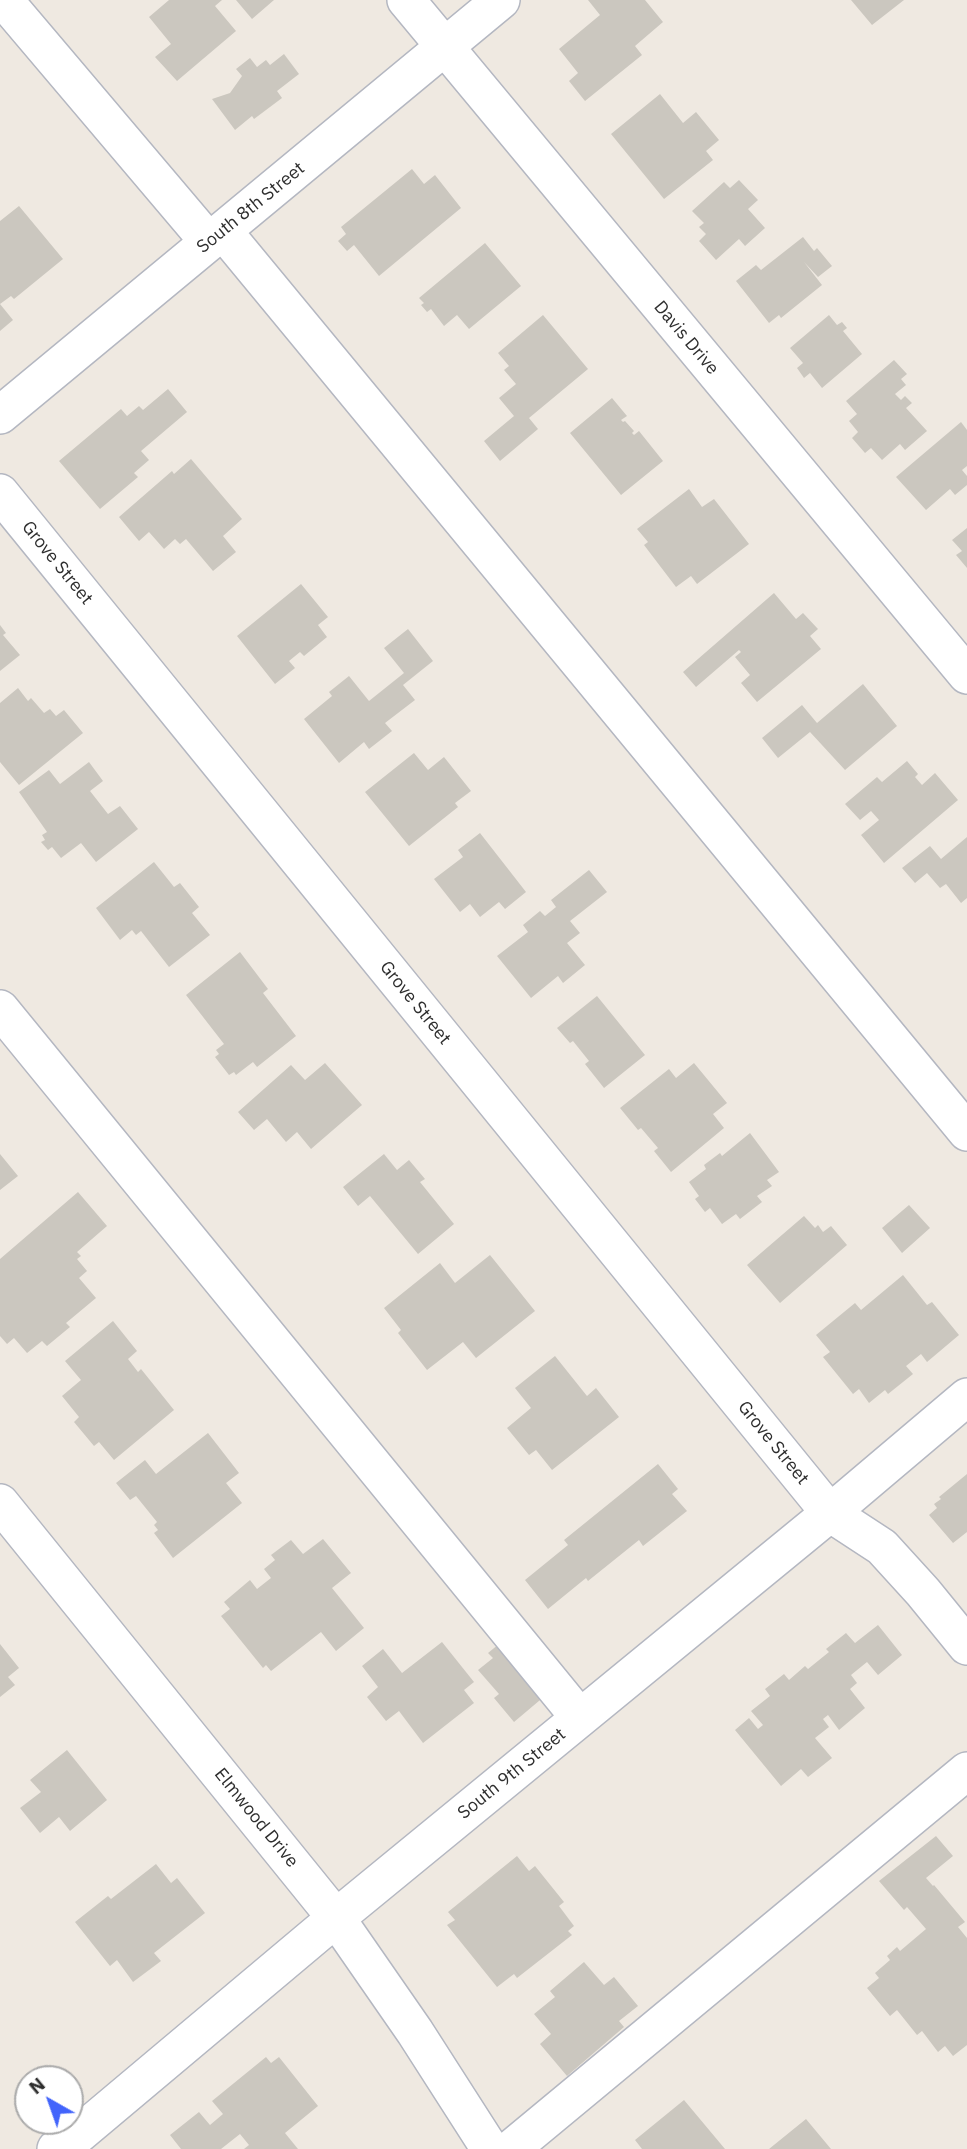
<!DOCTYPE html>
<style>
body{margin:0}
#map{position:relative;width:967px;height:2149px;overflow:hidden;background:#efe9e1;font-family:"IBM Plex Sans",sans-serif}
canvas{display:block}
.north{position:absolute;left:14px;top:2065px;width:70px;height:70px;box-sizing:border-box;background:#fff;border:2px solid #ababab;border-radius:50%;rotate:320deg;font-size:19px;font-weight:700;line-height:28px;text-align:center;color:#2e2e2e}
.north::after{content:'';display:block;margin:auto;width:24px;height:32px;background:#4264fb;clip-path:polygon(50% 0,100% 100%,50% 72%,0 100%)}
</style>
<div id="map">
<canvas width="967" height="2149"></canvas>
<div class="north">N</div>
</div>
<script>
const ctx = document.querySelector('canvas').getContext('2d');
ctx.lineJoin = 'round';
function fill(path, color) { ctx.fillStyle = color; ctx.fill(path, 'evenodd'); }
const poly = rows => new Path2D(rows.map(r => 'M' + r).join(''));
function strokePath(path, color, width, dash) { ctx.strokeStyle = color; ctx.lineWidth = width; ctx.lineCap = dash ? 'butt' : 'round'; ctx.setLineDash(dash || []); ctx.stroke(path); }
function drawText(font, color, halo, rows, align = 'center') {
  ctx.font = font + ' "IBM Plex Sans",sans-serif'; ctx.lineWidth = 5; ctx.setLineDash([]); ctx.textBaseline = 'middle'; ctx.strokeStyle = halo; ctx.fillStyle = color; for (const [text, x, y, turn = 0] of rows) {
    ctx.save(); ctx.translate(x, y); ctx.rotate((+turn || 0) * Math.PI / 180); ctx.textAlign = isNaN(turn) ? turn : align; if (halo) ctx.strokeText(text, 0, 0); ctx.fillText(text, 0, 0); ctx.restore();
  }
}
fill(poly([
 [169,0,222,0,215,6,236,31,177,81,155,57,171,44,149,17],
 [236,0,274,0,252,19],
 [588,0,645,0,663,22,635,46,642,55,585,101,569,81,578,73,559,49,600,15],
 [851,0,904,0,872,25],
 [284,54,299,74,277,91,282,98,254,119,252,116,235,130,212,99,230,93,242,76,236,69,250,58,257,67,266,60,270,65],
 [660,94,683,123,696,112,719,140,706,151,713,160,664,199,611,134],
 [412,169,424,184,435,175,461,208,379,276,354,245,347,251,338,241,346,234,341,227],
 [739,180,758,200,748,209,765,228,745,246,739,239,716,260,699,241,706,234,699,227,704,223,692,211,724,182,730,188],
 [19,206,63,259,14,299,11,296,0,304,13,320,0,331,0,221],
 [803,237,814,251,817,248,832,266,818,277,804,262,822,285,781,318,779,315,769,323,736,281,756,265,761,270],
 [485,243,521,286,469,329,457,315,444,326,431,309,427,312,421,305,424,303,419,298],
 [543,315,588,369,529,418,538,429,500,461,484,441,514,416,499,398,516,384,504,370,509,366,498,353],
 [829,315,837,325,842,322,847,328,843,331,862,354,822,388,810,373,804,378,797,368,803,363,790,348],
 [894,360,907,374,901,379,906,385,895,394,901,400,905,396,912,403,906,408,927,431,905,450,900,444,882,460,871,448,865,453,852,438,858,432,849,421,857,414,846,401],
 [168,389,187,412,141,451,149,460,134,473,138,477,100,509,59,461,121,409,127,416,139,406,143,410],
 [612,398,627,416,621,420,623,422,625,421,634,431,632,433,634,435,639,431,663,461,621,495,570,433],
 [961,422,967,430,967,466,962,470,967,476,967,485,955,495,950,489,926,510,896,477],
 [191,459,242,519,223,536,236,552,213,571,186,539,180,544,175,539,164,549,149,532,139,541,119,517,172,471,174,474],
 [689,489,702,507,714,499,749,544,697,584,691,576,676,587,644,545,648,542,637,529],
 [967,528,967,568,956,555,962,551,952,540],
 [301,584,328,617,318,625,327,637,304,656,300,652,289,661,295,668,275,684,237,636],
 [774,593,796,619,803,613,818,629,810,636,821,649,757,702,741,683,750,675,735,657,741,652,739,650,696,687,683,672],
 [0,625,6,633,3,635,20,655,0,671],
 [408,629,433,661,403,685,415,700,385,723,392,731,369,749,364,742,339,763,304,719,332,696,329,692,349,676,369,701,404,673,384,648],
 [863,684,897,726,845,770,810,732,778,758,762,738,802,705,817,723],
 [18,688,28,701,31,698,44,713,50,709,56,716,64,710,83,733,19,785,0,762,0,703],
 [414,753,428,770,444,757,471,791,455,803,458,807,409,846,365,792],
 [907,761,918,774,915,777,922,785,935,773,958,800,884,863,861,835,879,820,871,811,860,820,845,804,877,777,882,782],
 [89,762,103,781,90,791,108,814,120,806,138,829,96,862,81,843,61,858,52,847,48,850,41,842,45,840,42,835,47,832,19,792,49,770,60,784],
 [480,833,526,892,505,909,499,902,480,917,470,904,460,912,434,879,463,857,458,850],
 [967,837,967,898,961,903,946,884,940,888,927,873,915,883,902,868,930,846,941,859],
 [154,862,174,887,180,883,199,907,192,913,210,935,169,967,141,931,136,935,132,930,120,940,96,908],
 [589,870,607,892,570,921,580,933,567,943,585,965,563,983,558,976,531,998,497,956,528,932,523,925,540,911,545,916,556,907,551,900],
 [240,952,268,989,263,993,296,1036,257,1067,253,1062,236,1075,234,1072,229,1075,215,1057,219,1054,216,1050,224,1044,186,995],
 [597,996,645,1055,604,1088,585,1064,589,1061,573,1041,570,1043,557,1028],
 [325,1063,362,1105,311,1149,297,1132,286,1142,267,1119,254,1130,238,1112,291,1065,305,1080],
 [694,1063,727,1103,713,1114,724,1128,671,1172,654,1151,658,1148,641,1128,638,1130,620,1108,669,1069,676,1078],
 [750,1133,779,1172,767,1180,772,1186,757,1196,762,1202,740,1219,736,1214,722,1224,710,1208,705,1212,695,1199,699,1196,689,1182,706,1169,704,1165,720,1153,722,1156],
 [0,1154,18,1176,0,1190],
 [384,1154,397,1170,409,1160,425,1179,420,1182,454,1224,418,1254,370,1196,358,1206,343,1187],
 [78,1192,107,1226,77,1252,81,1256,77,1259,87,1271,79,1278,96,1298,66,1323,70,1327,47,1346,42,1341,27,1353,14,1338,7,1344,0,1336,0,1259],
 [909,1205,930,1228,902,1253,882,1228],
 [804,1216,815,1228,818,1225,823,1232,831,1226,847,1245,780,1303,747,1265],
 [490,1255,535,1311,476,1358,463,1342,427,1370,398,1333,401,1330,384,1308,440,1263,455,1283],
 [903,1275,927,1305,932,1302,959,1335,927,1362,921,1354,906,1366,913,1374,888,1394,885,1390,869,1403,859,1389,853,1394,823,1357,830,1352,816,1335,855,1303,861,1310],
 [113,1321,137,1351,128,1359,138,1372,141,1369,174,1410,114,1460,99,1442,94,1446,74,1422,79,1417,62,1396,81,1380,65,1361],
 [555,1356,587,1396,596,1388,619,1417,552,1470,536,1450,529,1455,507,1428,531,1408,515,1388],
 [208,1433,239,1473,226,1483,242,1503,173,1558,154,1533,158,1530,154,1525,157,1522,136,1496,130,1500,116,1483,145,1460,156,1474],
 [658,1464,678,1489,672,1494,687,1511,643,1546,639,1540,588,1581,586,1578,548,1609,525,1580,568,1545,564,1540],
 [967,1474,967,1532,953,1543,929,1515,937,1508,934,1504,941,1499,939,1497],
 [323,1539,351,1573,332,1588,364,1628,336,1651,321,1632,271,1671,266,1665,263,1668,221,1616,230,1609,224,1602,250,1580,257,1589,271,1578,264,1569,275,1560,271,1555,291,1540,303,1554],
 [878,1625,902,1655,878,1675,867,1662,851,1675,857,1683,850,1689,865,1708,839,1730,828,1715,823,1719,829,1727,815,1738,832,1758,808,1777,801,1769,781,1786,735,1730,749,1718,758,1729,763,1725,751,1711,770,1696,765,1689,784,1674,789,1680,805,1666,808,1669,829,1652,826,1649,846,1633,855,1643],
 [442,1642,474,1682,464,1690,474,1703,423,1743,399,1711,386,1721,367,1697,378,1687,362,1666,383,1649,402,1673],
 [0,1644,19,1668,8,1677,15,1685,0,1697],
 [499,1644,546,1695,514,1722,494,1698,499,1694,478,1670,493,1658,488,1653],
 [67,1750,107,1800,70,1831,59,1817,40,1833,20,1808,41,1792,30,1780],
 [936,1836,953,1856,926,1878,933,1886,934,1885,965,1922,958,1927,967,1938,967,2045,953,2056,945,2046,938,2052,922,2031,917,2035,897,2010,890,2016,867,1988,879,1978,875,1973,890,1960,887,1956,897,1947,900,1951,926,1929,907,1907,904,1910,879,1881],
 [517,1856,529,1871,535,1866,564,1902,559,1906,574,1926,568,1931,572,1935,517,1978,514,1974,497,1987,447,1925,455,1920,448,1912],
 [156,1864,171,1883,177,1878,205,1913,154,1953,161,1961,133,1982,117,1960,110,1966,75,1922,108,1896,111,1899],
 [584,1962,604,1985,614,1977,638,2006,619,2021,624,2027,567,2076,540,2044,551,2034,534,2014,555,1997,550,1991],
 [266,2057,271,2063,279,2057,318,2106,285,2133,298,2149,244,2149,249,2145,240,2134,221,2149,181,2149,170,2135,199,2112,210,2125,223,2114,212,2101],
 [684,2100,725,2149,642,2149,635,2140],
 [806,2119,831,2149,769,2149]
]), '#cbc7bf');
const minor = poly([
 [4,0,209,242],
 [406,0,967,675],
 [223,231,967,1132],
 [0,415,501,0],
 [0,493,830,1513,882,1547,923,1592,967,1646],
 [0,1009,580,1718],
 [0,1503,336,1918,415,2032,490,2149],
 [56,2149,67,2144,336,1918,830,1513,967,1397],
 [511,2149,967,1771]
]);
strokePath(minor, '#b4b7c1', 40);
strokePath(minor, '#fff', 37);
drawText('18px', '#2e2e2e', '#fff', [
 ["South 8th Street",251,208,-39],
 ["Davis Drive",686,338,50],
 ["Grove Street",57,563,51],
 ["Grove Street",415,1003,51],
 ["Grove Street",773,1443,51],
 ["South 9th Street",512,1774,-39],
 ["Elmwood Drive",256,1818,51]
]);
</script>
